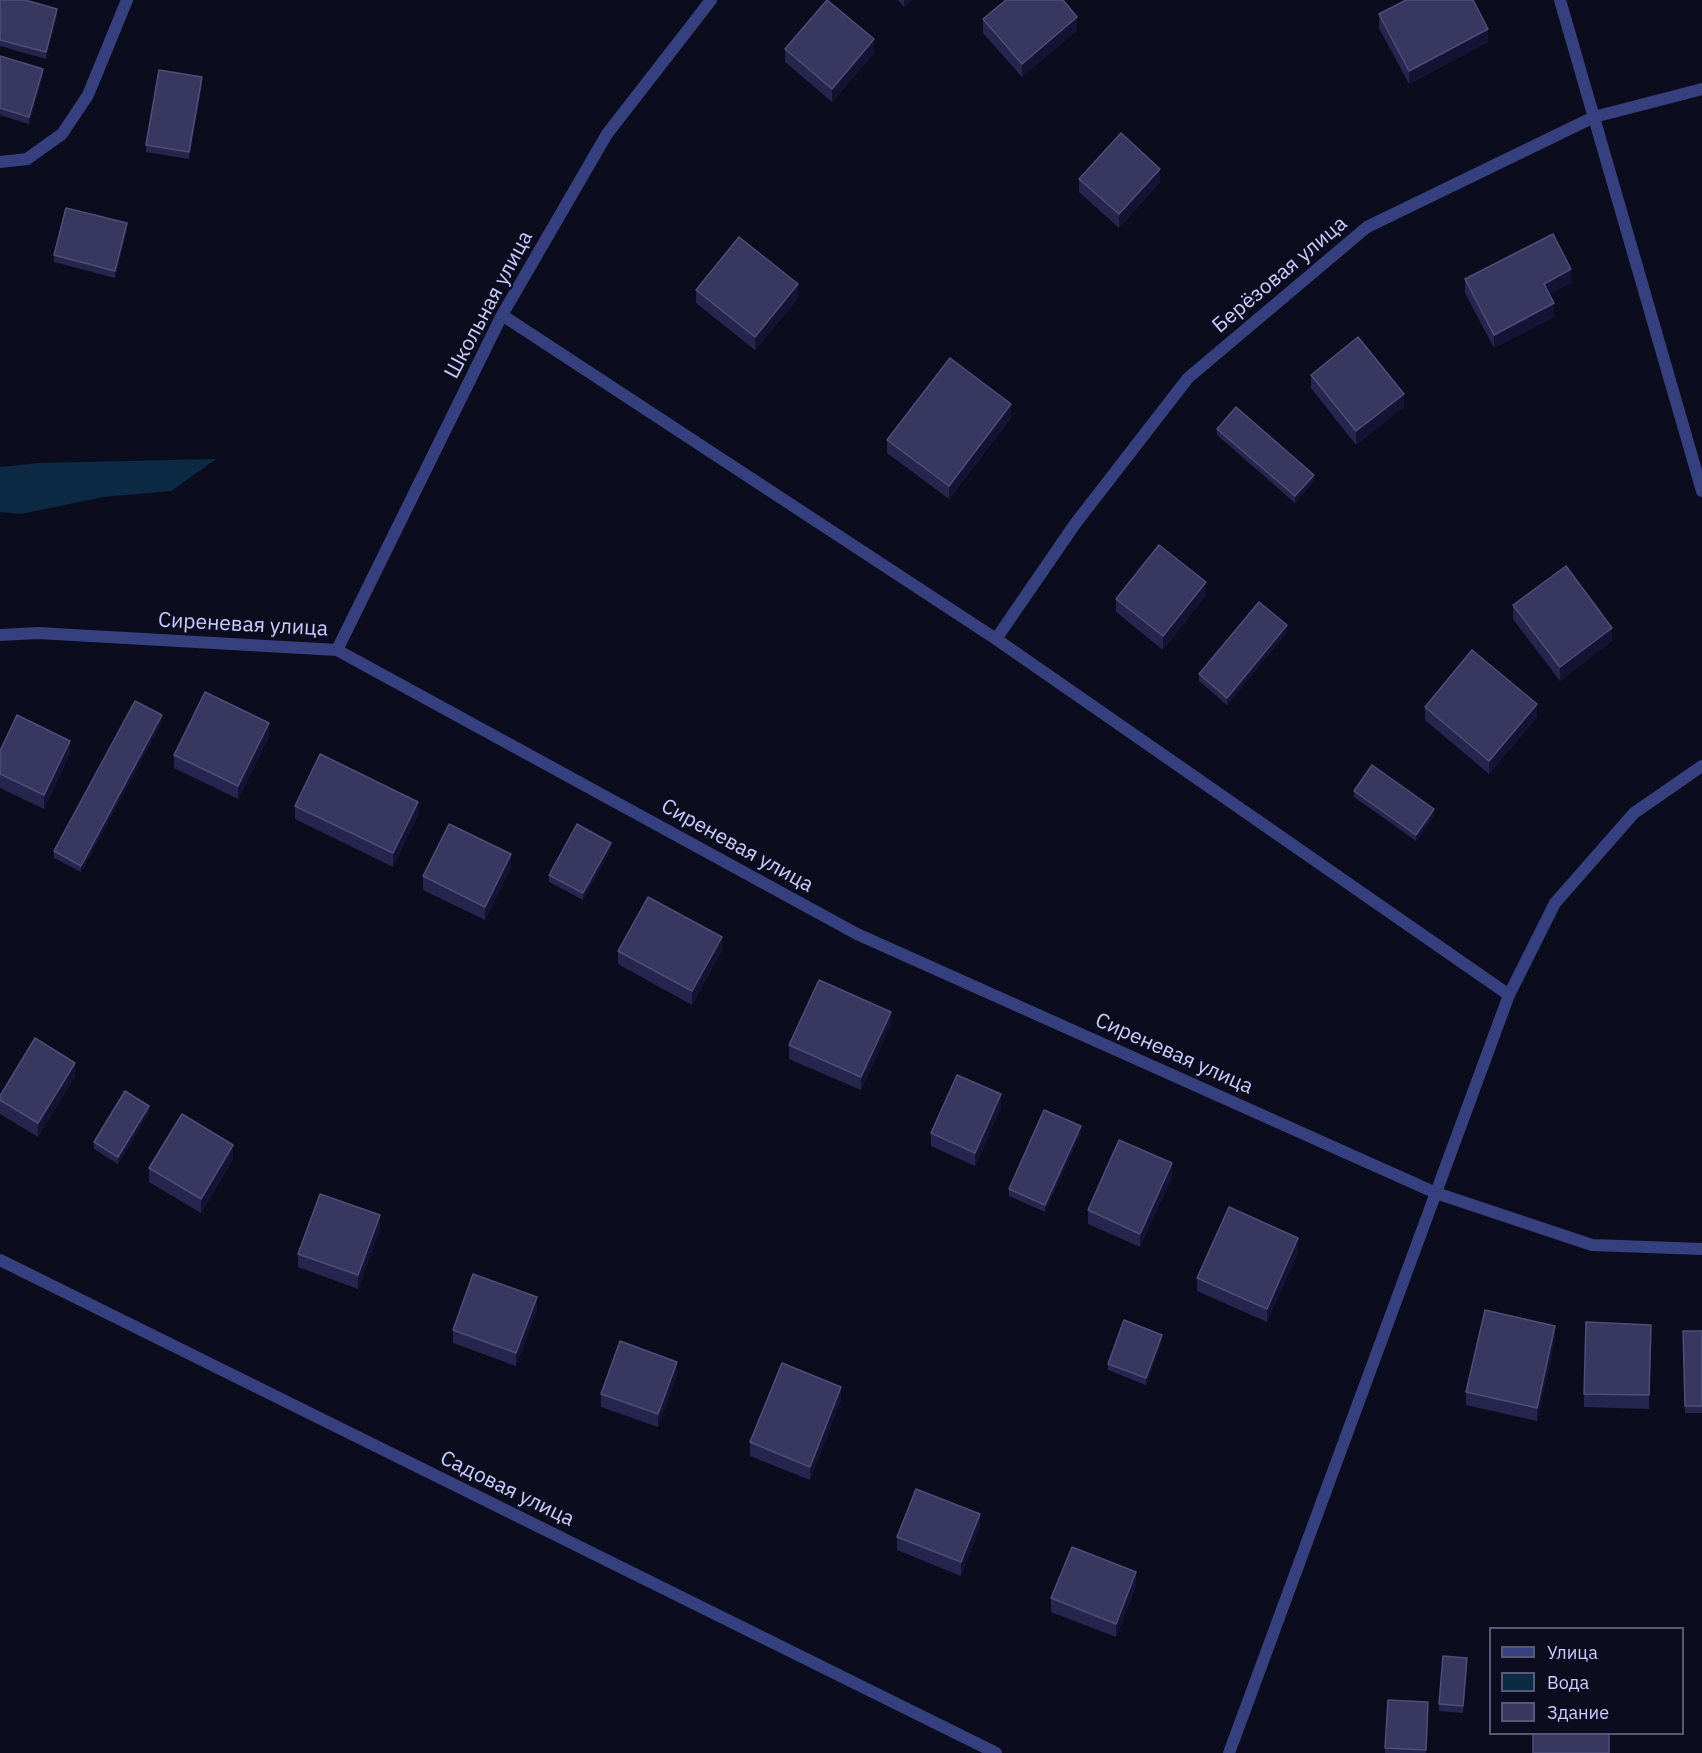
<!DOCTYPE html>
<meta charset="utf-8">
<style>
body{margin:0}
#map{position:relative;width:1702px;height:1753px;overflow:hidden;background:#0c0c1f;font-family:"IBM Plex Sans",sans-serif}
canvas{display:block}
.legend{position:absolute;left:1489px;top:1627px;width:195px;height:108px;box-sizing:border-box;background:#0c0c1f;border:2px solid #585979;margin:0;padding:8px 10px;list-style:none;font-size:18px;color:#cacdff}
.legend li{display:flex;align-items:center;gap:12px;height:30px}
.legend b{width:30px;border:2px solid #585979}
</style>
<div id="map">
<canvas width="1702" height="1753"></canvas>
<ul class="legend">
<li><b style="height:8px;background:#37407e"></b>Улица</li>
<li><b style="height:16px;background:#0c2a43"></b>Вода</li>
<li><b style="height:16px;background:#383760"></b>Здание</li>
</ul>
</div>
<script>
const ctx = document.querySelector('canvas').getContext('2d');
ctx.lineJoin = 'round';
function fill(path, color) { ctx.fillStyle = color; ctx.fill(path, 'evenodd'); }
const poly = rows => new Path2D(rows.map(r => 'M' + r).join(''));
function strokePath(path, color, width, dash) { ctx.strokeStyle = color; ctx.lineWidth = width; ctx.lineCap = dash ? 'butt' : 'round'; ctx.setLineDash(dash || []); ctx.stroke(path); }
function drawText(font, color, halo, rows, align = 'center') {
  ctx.font = font + ' "IBM Plex Sans",sans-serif'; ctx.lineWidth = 4.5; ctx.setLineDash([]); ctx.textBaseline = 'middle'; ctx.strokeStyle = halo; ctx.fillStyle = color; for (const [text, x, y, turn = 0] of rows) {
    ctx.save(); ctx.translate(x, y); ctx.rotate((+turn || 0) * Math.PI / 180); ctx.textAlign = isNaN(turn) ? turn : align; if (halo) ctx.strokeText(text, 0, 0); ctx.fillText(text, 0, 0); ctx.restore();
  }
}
fill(poly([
 [216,459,171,491,103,497,21,514,0,512,0,467,38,463]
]), '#0c2a43');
strokePath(poly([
 [1560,0,1702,491],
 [0,162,27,159,62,134,88,95,127,0],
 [502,315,996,639,1509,995],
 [0,635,38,633,337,650,857,934,1436,1193,1592,1245,1702,1249],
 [996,639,1075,524,1188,378,1367,227,1594,117,1702,89],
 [337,650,502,315,607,134,711,0],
 [0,1260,996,1753],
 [1229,1753,1509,995,1555,903,1634,813,1702,766]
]), '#37407e', 12);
fill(poly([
 [0,0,57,15,46,59,0,46],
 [898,0,912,0,904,7],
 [1379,14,1488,42,1409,84,1379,28],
 [983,19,1077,30,1022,77,983,33],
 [785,49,874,53,832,102,785,62],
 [0,56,43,76,29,124,0,115],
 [202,84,189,159,146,152,146,145],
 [1079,179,1160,182,1119,228,1079,192],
 [127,230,115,278,54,262,54,255],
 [1465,279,1571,283,1549,294,1554,317,1494,348,1465,293],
 [696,290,798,298,755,350,696,303],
 [1311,375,1404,407,1356,445,1311,388],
 [1011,418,949,499,887,453,887,440],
 [1217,429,1314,481,1295,503,1217,435],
 [1206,595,1163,650,1116,612,1116,599],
 [1513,605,1612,641,1560,681,1513,619],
 [1287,632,1227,705,1199,681,1199,674],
 [1425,707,1537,717,1489,774,1425,720],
 [162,722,81,872,54,858,54,851],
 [269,736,238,799,174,768,174,755],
 [0,751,70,754,44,809,0,788],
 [1354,791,1434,816,1416,841,1354,797],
 [295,806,418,815,393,867,295,819],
 [611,849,583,900,549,882,549,875],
 [511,867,485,920,423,890,423,876],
 [722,950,692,1005,618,964,618,951],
 [891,1025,861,1090,789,1059,789,1045],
 [75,1076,38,1137,0,1114,0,1096],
 [1001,1107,975,1166,931,1146,931,1133],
 [149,1113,118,1164,94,1149,94,1142],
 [1081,1133,1045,1212,1009,1196,1009,1189],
 [233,1159,201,1213,149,1182,149,1168],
 [1172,1177,1140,1247,1088,1224,1088,1210],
 [380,1229,358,1289,298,1267,298,1254],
 [1298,1252,1267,1322,1197,1291,1197,1278],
 [537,1310,516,1366,453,1343,453,1330],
 [1683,1331,1702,1331,1702,1413,1685,1413],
 [1651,1338,1649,1409,1584,1407,1584,1394],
 [1555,1339,1537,1421,1466,1405,1466,1392],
 [1162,1341,1146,1385,1108,1370,1108,1364],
 [677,1375,658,1427,601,1407,601,1394],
 [841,1400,810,1480,750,1456,750,1442],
 [980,1527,961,1576,897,1550,897,1537],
 [1136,1586,1116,1637,1051,1612,1051,1598],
 [1467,1665,1463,1713,1439,1711,1439,1704],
 [1428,1716,1426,1753,1385,1753,1385,1748]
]), '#26254d');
fill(poly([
 [904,0,912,0,904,7],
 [57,9,57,15,46,59,46,52],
 [1077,17,1077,30,1022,77,1022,64],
 [1488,29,1488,42,1409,84,1409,71],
 [874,39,874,53,832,102,832,89],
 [43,69,43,76,29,124,29,117],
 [202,77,202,84,189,159,189,152],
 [1160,169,1160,182,1119,228,1119,214],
 [127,223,127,230,115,278,115,271],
 [1571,269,1571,283,1544,297,1544,284],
 [798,284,798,298,755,350,755,337],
 [1554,303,1554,317,1494,348,1494,335],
 [1404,394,1404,407,1356,445,1356,431],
 [1011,404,1011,418,949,499,949,486],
 [1314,475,1314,481,1295,503,1295,496],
 [1206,582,1206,595,1163,650,1163,636],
 [1287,625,1287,632,1227,705,1227,698],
 [1612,628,1612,641,1560,681,1560,667],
 [1537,704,1537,717,1489,774,1489,761],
 [162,715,162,722,81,872,81,866],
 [269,723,269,736,238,799,238,786],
 [70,741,70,754,44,809,44,795],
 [418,802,418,815,393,867,393,853],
 [1434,809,1434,816,1416,841,1416,835],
 [611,843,611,849,583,900,583,893],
 [511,854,511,867,485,920,485,907],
 [722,937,722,950,692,1005,692,991],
 [891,1012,891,1025,861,1090,861,1077],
 [75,1063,75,1076,38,1137,38,1123],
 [1001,1094,1001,1107,975,1166,975,1153],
 [149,1106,149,1113,118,1164,118,1157],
 [1081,1126,1081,1133,1045,1212,1045,1205],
 [233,1145,233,1159,201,1213,201,1199],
 [1172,1163,1172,1177,1140,1247,1140,1234],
 [380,1215,380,1229,358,1289,358,1275],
 [1298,1238,1298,1252,1267,1322,1267,1309],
 [537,1297,537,1310,516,1366,516,1353],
 [1555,1326,1555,1339,1537,1421,1537,1408],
 [1162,1335,1162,1341,1146,1385,1146,1378],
 [677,1362,677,1375,658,1427,658,1414],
 [841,1387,841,1400,810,1480,810,1467],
 [980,1514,980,1527,961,1576,961,1562],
 [1136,1572,1136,1586,1116,1637,1116,1624]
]), '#141333');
const building = poly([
 [0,0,25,0,57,9,46,52,0,40,0,0],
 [827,0,874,39,832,89,785,49,827,0],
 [1006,0,1063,0,1077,17,1022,64,983,19,1006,0],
 [1406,0,1473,0,1488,29,1409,71,1379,14,1406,0],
 [0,56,43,69,29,117,0,108,0,56],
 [159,70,202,77,189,152,146,145,159,70],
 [1121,133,1160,169,1119,214,1079,179,1121,133],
 [66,208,127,223,115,271,54,255,66,208],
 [1553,234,1571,269,1544,284,1554,303,1494,335,1465,279,1553,234],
 [739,237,798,284,755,337,696,290,739,237],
 [1358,337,1404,394,1356,431,1311,375,1358,337],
 [950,358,1011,404,949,486,887,440,950,358],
 [1236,407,1314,475,1295,496,1217,429,1236,407],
 [1159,545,1206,582,1163,636,1116,599,1159,545],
 [1566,566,1612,628,1560,667,1513,605,1566,566],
 [1259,602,1287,625,1227,698,1199,674,1259,602],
 [1472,650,1537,704,1489,761,1425,707,1472,650],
 [205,692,269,723,238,786,174,755,205,692],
 [135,701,162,715,81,866,54,851,135,701],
 [17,715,70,741,44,795,0,774,0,751,17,715],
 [320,754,418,802,393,853,295,806,320,754],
 [1372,765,1434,809,1416,835,1354,791,1372,765],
 [449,824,511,854,485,907,423,876,449,824],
 [577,824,611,843,583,893,549,875,577,824],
 [648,897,722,937,692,991,618,951,648,897],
 [819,980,891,1012,861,1077,789,1045,819,980],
 [35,1038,75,1063,38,1123,0,1100,0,1096,35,1038],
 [957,1075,1001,1094,975,1153,931,1133,957,1075],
 [125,1091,149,1106,118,1157,94,1142,125,1091],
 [1044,1110,1081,1126,1045,1205,1009,1189,1044,1110],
 [182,1114,233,1145,201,1199,149,1168,182,1114],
 [1119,1140,1172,1163,1140,1234,1088,1210,1119,1140],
 [320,1194,380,1215,358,1275,298,1254,320,1194],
 [1229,1207,1298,1238,1267,1309,1197,1278,1229,1207],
 [473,1274,537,1297,516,1353,453,1330,473,1274],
 [1485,1310,1555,1326,1537,1408,1466,1392,1485,1310],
 [1124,1320,1162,1335,1146,1378,1108,1364,1124,1320],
 [1586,1322,1651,1325,1649,1395,1584,1394,1586,1322],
 [1683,1331,1702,1331,1702,1406,1685,1406,1683,1331],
 [620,1341,677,1362,658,1414,601,1394,620,1341],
 [782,1363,841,1387,810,1467,750,1442,782,1363],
 [916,1489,980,1514,961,1562,897,1537,916,1489],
 [1072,1547,1136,1572,1116,1624,1051,1598,1072,1547],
 [1443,1656,1467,1658,1463,1706,1439,1704,1443,1656],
 [1388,1700,1428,1702,1426,1750,1385,1748,1388,1700],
 [1533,1734,1609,1734,1609,1753,1533,1753,1533,1734]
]);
fill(building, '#383760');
strokePath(building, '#4f4e79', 1.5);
drawText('21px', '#cacdff', '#0c0c1f', [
 ["Берёзовая улица",1280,275,-40],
 ["Школьная улица",489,305,-62],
 ["Сиреневая улица",243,625,3],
 ["Сиреневая улица",737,846,29],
 ["Сиреневая улица",1174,1054,24],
 ["Садовая улица",507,1489,26]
]);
</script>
